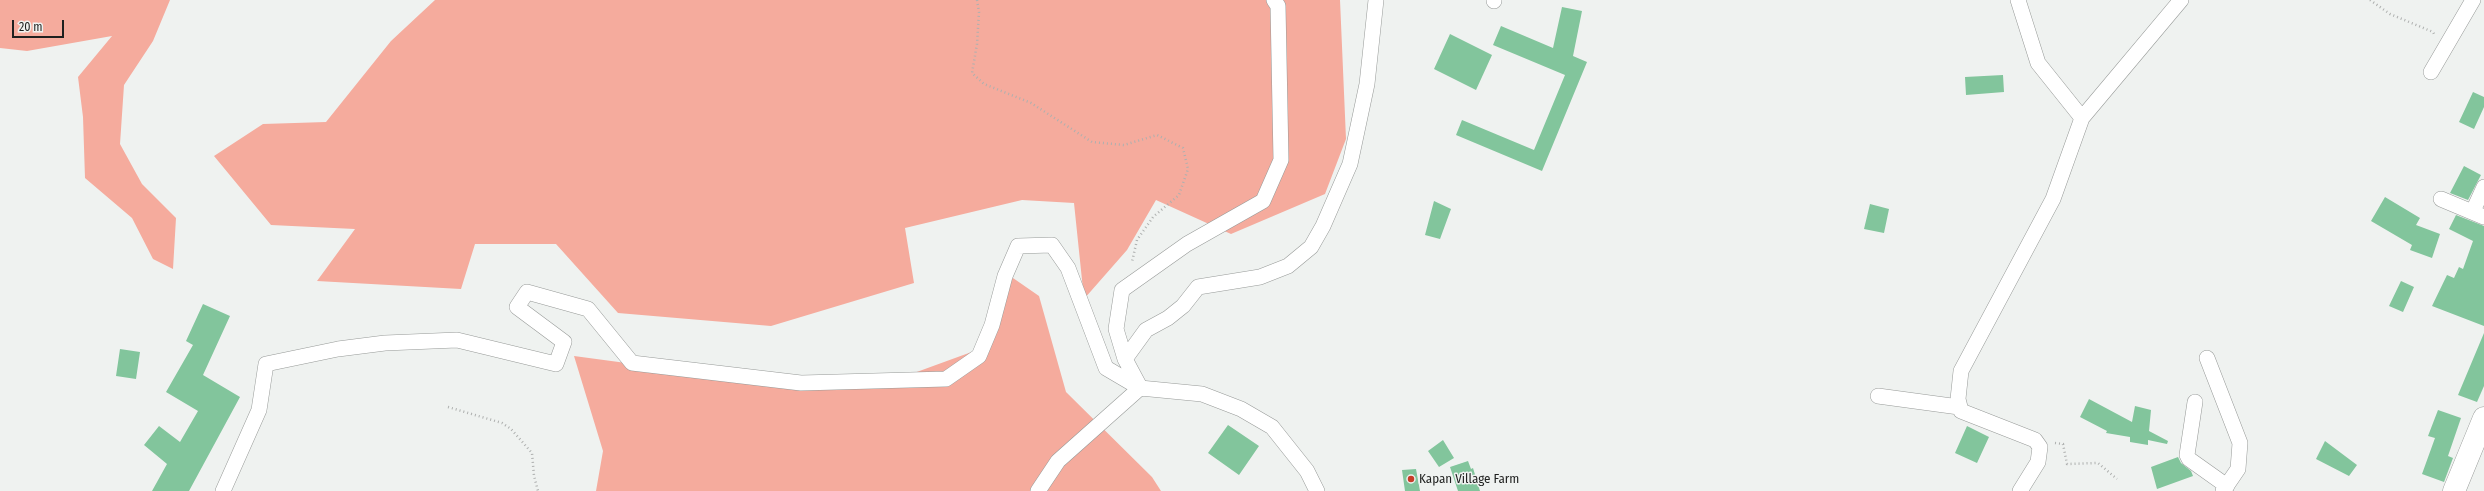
<!DOCTYPE html>
<style>
body{margin:0}
#map{position:relative;width:2484px;height:491px;overflow:hidden;background:#eff2f0;font-family:"Fira Sans Condensed",sans-serif}
canvas{display:block}
.scale{position:absolute;left:12px;top:20px;width:52px;height:18px;box-sizing:border-box;border:2px solid #1f201f;border-top:0;padding-left:5px;font-size:12px;line-height:14px;white-space:nowrap;color:#1f201f;-webkit-text-stroke:3px #eff2f0;paint-order:stroke}
</style>
<div id="map">
<canvas width="2484" height="491"></canvas>
<div class="scale">20 m</div>
</div>
<script>
const ctx = document.querySelector('canvas').getContext('2d');
ctx.lineJoin = 'round';
function fill(path, color) { ctx.fillStyle = color; ctx.fill(path, 'evenodd'); }
const poly = rows => new Path2D(rows.map(r => 'M' + r).join(''));
function strokePath(path, color, width, dash) { ctx.strokeStyle = color; ctx.lineWidth = width; ctx.lineCap = dash ? 'butt' : 'round'; ctx.setLineDash(dash || []); ctx.stroke(path); }
function drawText(font, color, halo, rows, align = 'center') {
  ctx.font = font + ' "Fira Sans Condensed",sans-serif'; ctx.lineWidth = 3; ctx.setLineDash([]); ctx.textBaseline = 'middle'; ctx.strokeStyle = halo; ctx.fillStyle = color; for (const [text, x, y, turn = 0] of rows) {
    ctx.save(); ctx.translate(x, y); ctx.rotate((+turn || 0) * Math.PI / 180); ctx.textAlign = isNaN(turn) ? turn : align; if (halo) ctx.strokeText(text, 0, 0); ctx.fillText(text, 0, 0); ctx.restore();
  }
}
fill(poly([
 [0,0,170,0,153,41,124,85,120,144,142,184,176,218,173,269,153,259,132,218,85,178,83,117,78,77,112,36,27,51,0,48],
 [435,0,1340,0,1346,139,1325,194,1231,234,1156,200,1127,250,1084,299,1074,203,1022,200,905,228,914,283,771,326,618,313,556,244,475,244,461,289,317,281,355,229,271,225,214,156,263,124,326,122,391,41],
 [1013,278,1039,296,1066,392,1152,477,1161,491,596,491,603,451,574,356,775,383,903,377,977,350,993,302]
]), '#f5ab9d');
fill(poly([
 [1562,7,1582,11,1573,56,1587,62,1542,171,1456,135,1462,120,1534,150,1565,75,1493,45,1501,26,1553,48],
 [1450,34,1492,55,1476,90,1434,69],
 [2003,75,2004,92,1966,95,1965,77],
 [2473,92,2484,97,2484,107,2474,129,2459,122],
 [2464,166,2481,175,2468,200,2450,193],
 [2385,197,2420,218,2416,225,2440,234,2432,258,2410,250,2412,245,2371,221],
 [1434,201,1451,209,1440,239,1425,235],
 [1870,204,1889,209,1884,233,1864,229],
 [2456,215,2484,226,2484,326,2432,306,2447,275,2454,278,2459,267,2463,269,2473,241,2449,229],
 [2401,281,2414,287,2403,312,2389,306],
 [203,304,230,316,203,375,240,397,189,491,152,491,167,464,144,445,159,426,180,442,198,411,166,392,193,345,186,341],
 [2484,333,2484,386,2477,402,2458,395],
 [120,349,140,352,136,379,116,376],
 [2089,399,2132,422,2135,406,2151,410,2149,431,2168,441,2167,444,2148,440,2148,445,2130,442,2130,437,2106,433,2107,431,2080,417],
 [2438,410,2461,418,2448,456,2453,458,2444,482,2422,474,2435,438,2428,436],
 [1228,425,1259,446,1239,475,1208,453],
 [1967,426,1989,437,1977,463,1955,453],
 [1443,440,1454,458,1439,467,1428,451],
 [2325,441,2357,465,2349,476,2316,459],
 [2178,457,2181,463,2191,471,2193,476,2157,489,2151,467],
 [1468,461,1471,469,1473,468,1480,491,1458,491,1450,467],
 [1416,469,1420,491,1405,491,1402,470]
]), '#82c59c');
const street = poly([
 [2018,0,2038,63,2082,118,2053,199,1961,371,1958,399,1961,411,2035,440,2040,447,2038,462,2020,491],
 [1494,1,1494,0],
 [2431,72,2473,0],
 [2082,118,2181,0],
 [2441,199,2484,217],
 [2473,211,2484,187],
 [2207,358,2240,443,2238,469,2223,491],
 [1125,359,1146,330,1168,318,1183,306,1198,287,1260,277,1288,266,1311,247,1323,226,1350,164,1367,84,1376,0],
 [1140,387,1125,359,1116,329,1122,290,1187,244,1263,201,1281,160,1278,6,1274,0],
 [1878,396,1959,407],
 [2195,402,2187,455,2189,459,2227,486],
 [223,491,259,410,266,364,338,349,385,343,457,340,556,364,564,342,517,307,527,292,588,309,632,363,801,383,946,379,979,356,992,325,1005,276,1018,246,1052,245,1068,268,1106,368,1140,388,1202,394,1241,409,1272,427,1307,471,1317,491],
 [1038,491,1058,461,1140,388]
]);
const secondary = poly([
 [2454,491,2484,418]
]);
strokePath(street, '#979a98', 16);
strokePath(secondary, '#979a98', 23);
strokePath(poly([
 [977,0,979,12,977,44,972,73,984,84,1031,103,1092,142,1124,145,1157,135,1183,148,1188,169,1179,195,1153,217,1137,240,1132,262],
 [2370,0,2390,14,2433,32,2435,36],
 [448,407,502,423,511,429,532,453,534,476,538,491],
 [2055,443,2063,444,2067,464,2098,463,2117,479]
]), '#aeb0af', 2.5, [1, 3]);
strokePath(street, '#fff', 15);
strokePath(secondary, '#fff', 22);
for (const [x, y, r, color] of [
 [1411,479,4,"#c83c28"]
]) { const dot = new Path2D(); dot.arc(x, y, r, 0, 2 * Math.PI); ctx.fillStyle = color; ctx.fill(dot); strokePath(dot, '#eff2f0', 1.5); }
drawText('13px', '#1f201f', '#eff2f0', [
 ["Kapan Village Farm",1419,479]
], 'left');
</script>
